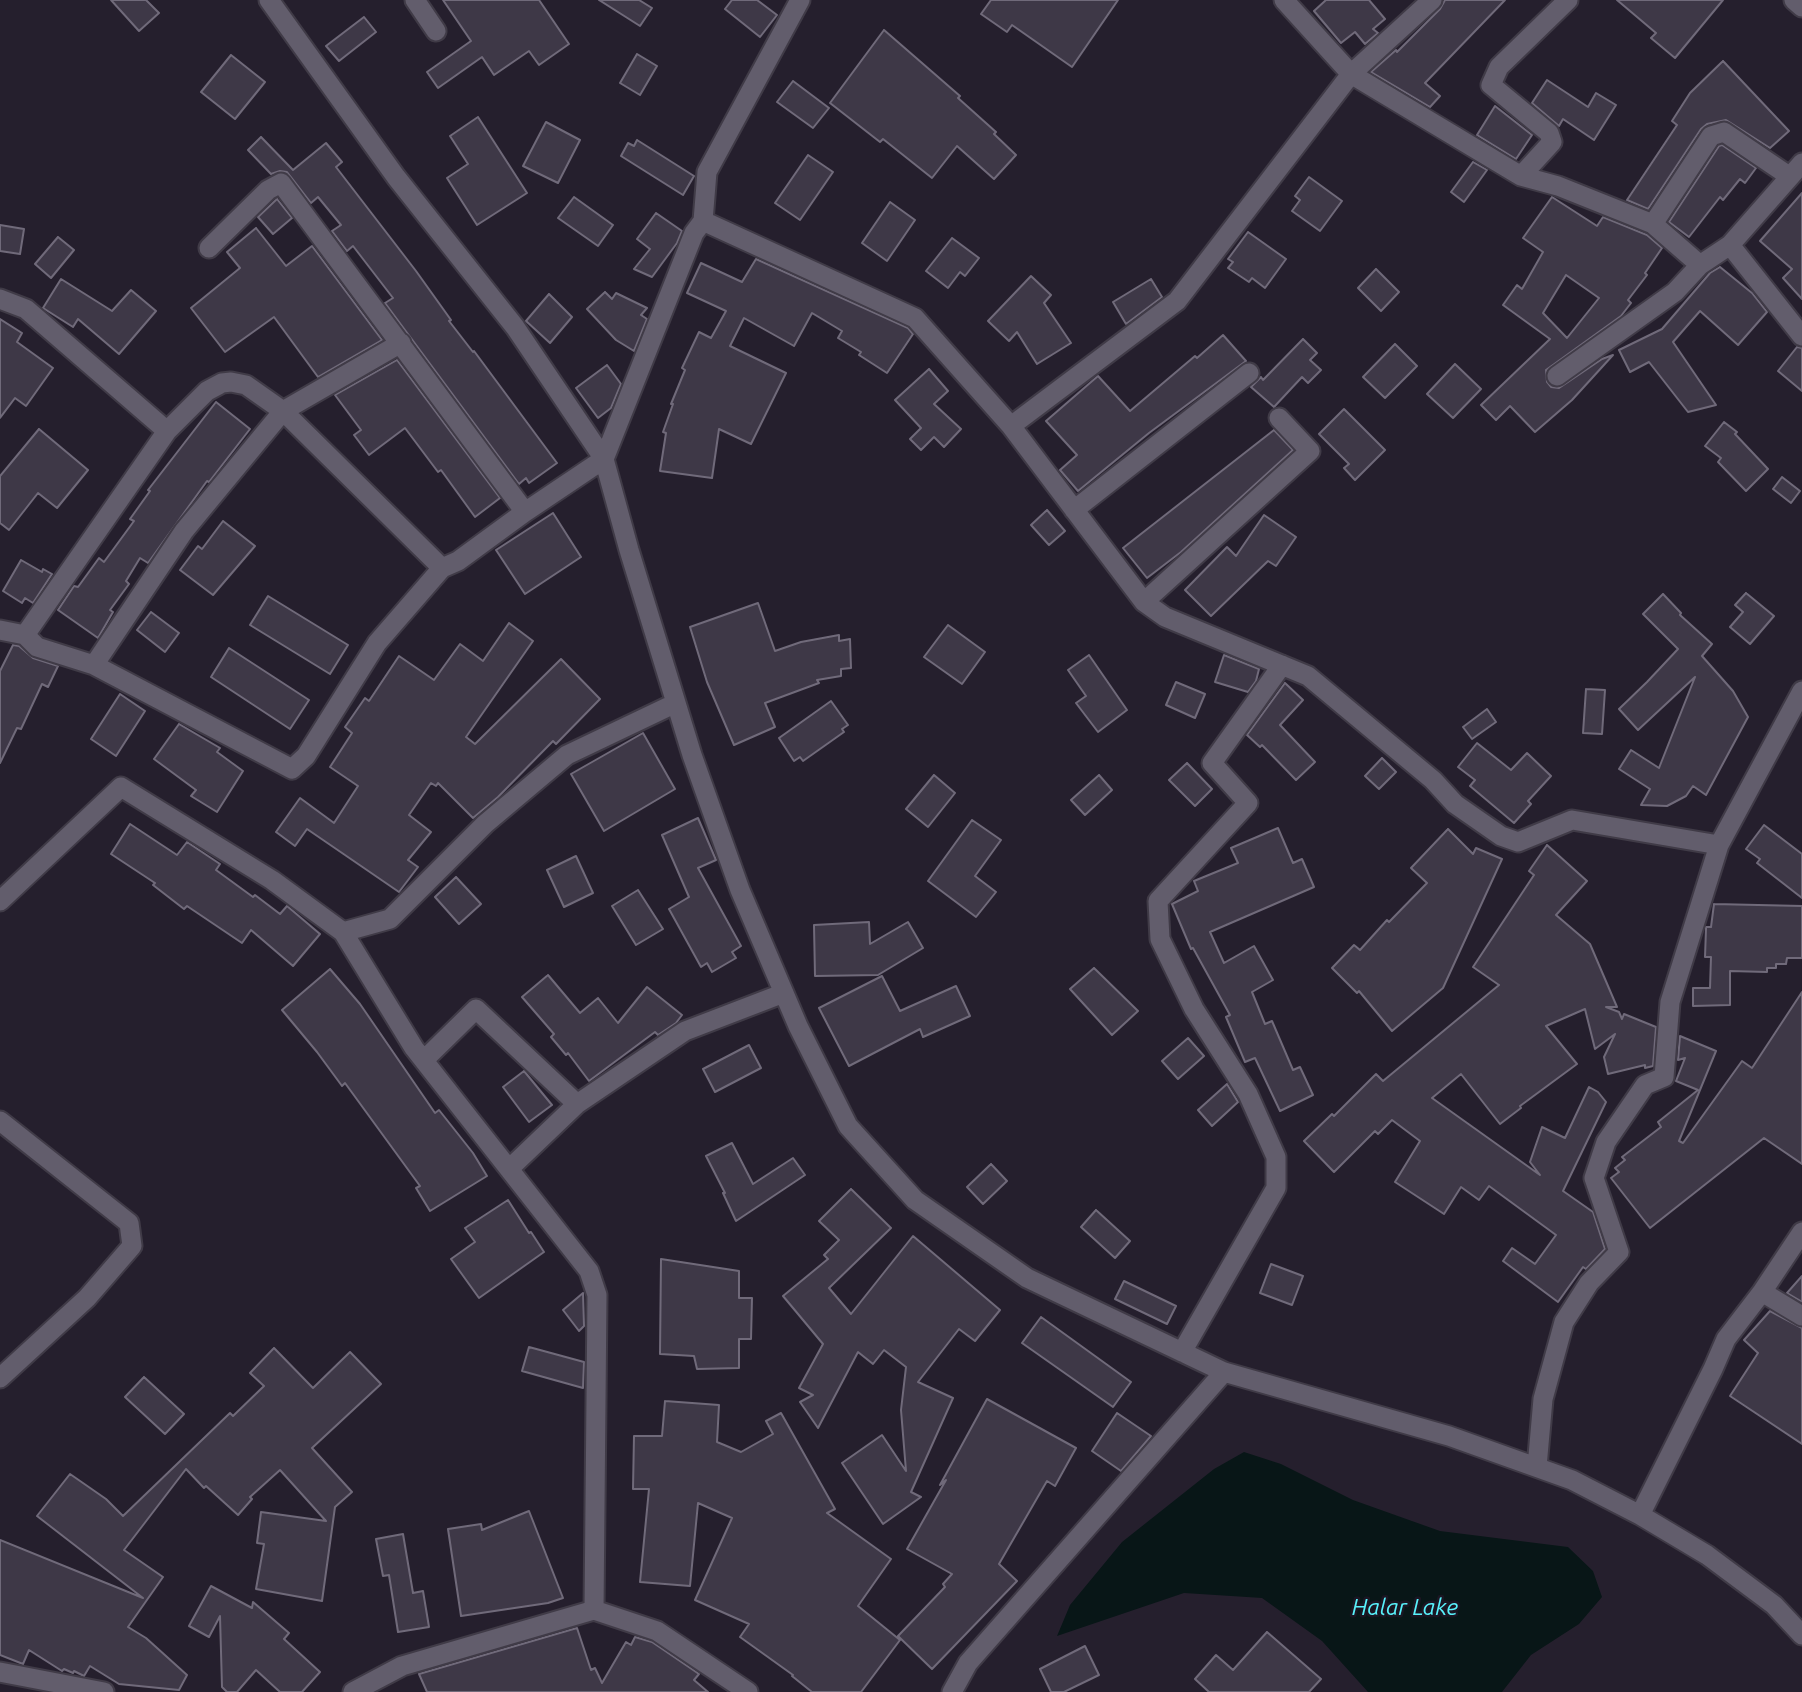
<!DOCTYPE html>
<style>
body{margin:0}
canvas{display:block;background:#251f2d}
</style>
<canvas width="1802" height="1692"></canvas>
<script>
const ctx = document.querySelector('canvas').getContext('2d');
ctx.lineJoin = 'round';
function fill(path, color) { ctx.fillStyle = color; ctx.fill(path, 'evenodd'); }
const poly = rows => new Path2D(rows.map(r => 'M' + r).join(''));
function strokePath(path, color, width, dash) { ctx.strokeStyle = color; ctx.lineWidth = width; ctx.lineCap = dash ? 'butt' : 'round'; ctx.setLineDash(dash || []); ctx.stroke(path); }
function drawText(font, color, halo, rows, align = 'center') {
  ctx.font = font + ' Ubuntu,sans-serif'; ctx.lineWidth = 5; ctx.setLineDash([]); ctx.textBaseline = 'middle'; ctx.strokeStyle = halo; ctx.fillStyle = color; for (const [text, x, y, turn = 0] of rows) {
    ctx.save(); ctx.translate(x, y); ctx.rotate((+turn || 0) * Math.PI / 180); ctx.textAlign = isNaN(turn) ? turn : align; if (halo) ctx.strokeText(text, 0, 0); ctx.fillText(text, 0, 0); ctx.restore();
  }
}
fill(poly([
 [1244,1452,1281,1464,1353,1500,1440,1531,1568,1547,1593,1571,1602,1597,1579,1624,1531,1655,1502,1692,1368,1692,1322,1641,1262,1598,1184,1593,1057,1636,1070,1605,1122,1542,1214,1469]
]), '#081617');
const building = poly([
 [111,0,146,0,159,13,139,31,111,0],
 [443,0,539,0,569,44,539,65,529,51,494,75,482,57,438,88,427,72,471,41,443,0],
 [599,0,639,0,652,8,640,26,599,0],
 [732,0,757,0,777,15,760,37,725,9,732,0],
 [991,0,1118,0,1072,67,1012,25,1007,32,981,14,991,0],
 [1326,0,1369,0,1385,19,1373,29,1378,33,1365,44,1355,32,1341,43,1314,11,1326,0],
 [1445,0,1505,0,1425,83,1440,96,1430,107,1371,72,1396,50,1397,52,1440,9,1445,0],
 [1617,0,1723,0,1675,58,1651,38,1656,33,1617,0],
 [364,17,376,32,339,61,326,46,364,17],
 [884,30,960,96,958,98,996,132,994,134,1016,155,994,179,957,146,932,178,883,139,880,142,830,103,884,30],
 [637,54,657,66,640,95,620,83,637,54],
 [231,55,265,82,235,119,201,92,231,55],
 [1723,61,1789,131,1770,148,1726,120,1707,124,1701,129,1648,209,1627,200,1677,125,1672,121,1690,93,1723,61],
 [1547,80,1588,107,1596,93,1616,105,1594,140,1563,119,1559,126,1532,103,1547,80],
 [793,81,829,108,813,128,777,102,793,81],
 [1495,106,1532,135,1516,159,1477,135,1495,106],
 [478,117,527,193,477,225,447,178,468,164,450,136,478,117],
 [546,122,580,140,558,183,523,166,546,122],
 [261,137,293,170,326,143,342,162,336,167,416,271,451,320,449,321,473,352,474,351,557,463,529,483,526,478,519,484,385,303,393,298,353,246,347,251,332,231,341,225,318,197,311,203,287,172,280,171,271,174,248,150,261,137],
 [637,140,694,176,683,195,621,156,628,143,634,146,637,140],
 [1722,145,1756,168,1745,183,1740,179,1723,200,1720,197,1689,237,1669,222,1719,146,1722,145],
 [808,155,833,172,800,220,775,203,808,155],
 [1473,162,1487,170,1464,202,1451,192,1473,162],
 [1309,177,1342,201,1320,231,1292,211,1300,200,1295,196,1309,177],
 [1802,193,1802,299,1783,278,1792,269,1760,241,1802,193],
 [574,197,613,225,598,246,558,218,574,197],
 [1552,197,1597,226,1603,217,1647,235,1662,248,1645,273,1647,275,1628,300,1631,303,1621,316,1546,370,1547,382,1551,387,1559,388,1602,359,1613,355,1572,400,1535,432,1510,406,1496,420,1481,405,1550,339,1503,305,1517,285,1522,289,1543,252,1523,238,1552,197],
 [1566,275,1599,298,1567,338,1543,313,1566,275],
 [277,199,292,218,273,234,258,217,277,199],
 [890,202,915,220,887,261,862,243,890,202],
 [656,213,682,231,677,243,652,277,634,269,650,249,637,239,656,213],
 [0,225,24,229,20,254,0,251,0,225],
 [256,228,286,266,312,246,382,340,318,377,274,317,225,352,191,308,240,268,227,252,256,228],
 [1248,232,1286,259,1265,288,1252,278,1249,282,1228,268,1233,262,1228,259,1248,232],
 [58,237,74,250,51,278,35,264,58,237],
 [952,238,979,258,965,276,960,272,948,288,926,271,952,238],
 [756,259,908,328,913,334,887,373,859,355,861,352,838,338,842,331,812,313,794,346,744,318,730,346,786,373,751,444,719,429,712,478,660,471,666,433,663,432,673,404,671,404,685,370,682,368,699,332,711,338,726,311,687,293,701,263,742,282,756,259],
 [1720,267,1752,293,1767,312,1738,345,1700,311,1673,342,1716,405,1688,412,1649,362,1630,372,1619,350,1662,329,1710,273,1720,267],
 [1376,269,1399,292,1381,311,1358,288,1376,269],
 [1031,276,1051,295,1044,303,1071,343,1037,364,1017,332,1009,341,988,321,1031,276],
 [61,279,112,311,131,290,156,311,119,354,78,319,73,327,43,308,61,279],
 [1151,279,1162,297,1126,324,1113,302,1151,279],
 [605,292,612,299,616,293,647,308,641,315,647,319,634,351,616,340,587,309,605,292],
 [549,294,572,317,550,343,526,321,549,294],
 [0,319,22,333,17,342,53,368,26,406,15,398,0,418,0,319],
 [1223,335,1246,361,1149,433,1078,491,1060,470,1077,455,1046,421,1098,376,1130,411,1195,356,1197,358,1223,335],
 [1303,339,1317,353,1310,360,1321,370,1308,383,1302,377,1274,407,1251,387,1261,377,1263,380,1303,339],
 [1395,344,1417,366,1385,398,1363,377,1395,344],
 [1797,347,1802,348,1802,391,1778,371,1797,347],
 [397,360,500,498,475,517,441,470,438,472,405,428,369,455,354,435,361,430,335,395,397,360],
 [1455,364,1481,389,1453,418,1427,394,1455,364],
 [607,365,621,384,611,408,598,418,576,388,607,365],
 [929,369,948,391,934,404,961,429,944,447,934,437,921,450,910,439,921,428,895,400,929,369],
 [216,402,250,429,209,482,207,481,148,563,140,558,126,581,129,584,110,610,113,612,98,638,58,610,74,586,78,587,99,558,104,562,134,521,130,519,150,491,148,490,216,402],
 [1344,409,1385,450,1355,480,1344,468,1349,464,1319,434,1344,409],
 [1724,422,1737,432,1735,434,1768,469,1746,491,1718,462,1721,458,1705,446,1724,422],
 [39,429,88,470,57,508,38,493,9,530,0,523,0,476,39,429],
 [1274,430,1293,450,1181,552,1147,578,1123,548,1274,430],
 [1782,477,1800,491,1791,503,1773,489,1782,477],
 [1047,510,1065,531,1049,545,1031,525,1047,510],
 [553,513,581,557,525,594,496,550,553,513],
 [1264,515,1296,537,1276,566,1268,561,1211,616,1185,590,1227,547,1236,556,1264,515],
 [223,521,255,546,213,595,180,570,198,546,202,549,223,521],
 [21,560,42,572,43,569,52,574,33,603,25,598,22,603,3,591,21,560],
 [1746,593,1774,616,1750,644,1730,627,1743,612,1735,605,1746,593],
 [1663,594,1681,613,1680,615,1712,644,1702,656,1733,691,1748,717,1706,795,1693,786,1686,796,1667,806,1641,805,1650,789,1619,769,1631,750,1659,768,1695,677,1638,730,1619,709,1647,682,1678,649,1643,614,1663,594],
 [268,596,348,645,330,674,250,625,268,596],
 [758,603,775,651,801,642,839,635,839,641,850,639,851,668,841,669,841,676,817,680,819,683,765,703,775,727,734,745,707,682,690,627,758,603],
 [151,612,179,633,165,652,137,630,151,612],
 [509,623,533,641,466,737,475,744,561,659,600,699,556,744,553,741,498,797,473,818,438,783,436,786,431,783,409,815,431,832,408,860,418,867,399,892,307,829,295,846,276,832,300,798,334,823,358,786,330,767,352,733,345,727,365,698,369,701,399,656,434,680,460,644,483,661,509,623],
 [948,625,985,652,962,684,924,657,948,625],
 [13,645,19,646,33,658,58,666,48,687,42,684,21,729,17,728,0,763,0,671,13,645],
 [229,648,309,700,290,729,211,677,229,648],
 [1089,655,1127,710,1098,732,1076,703,1086,696,1068,670,1089,655],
 [1224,655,1259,669,1256,681,1248,692,1215,682,1224,655],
 [1176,682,1205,694,1195,718,1166,705,1176,682],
 [1285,683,1303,700,1280,725,1315,762,1296,780,1262,745,1260,747,1247,735,1285,683],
 [1586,689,1605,690,1602,734,1583,733,1586,689],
 [120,694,145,711,116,756,91,739,120,694],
 [831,701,848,725,842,729,844,732,803,761,800,757,794,761,779,738,831,701],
 [1487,709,1496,722,1472,739,1463,727,1487,709],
 [179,724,220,748,217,752,243,771,217,812,191,796,196,790,154,759,179,724],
 [643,733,675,789,604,831,571,774,643,733],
 [1477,743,1511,770,1527,753,1551,776,1528,801,1531,804,1514,823,1470,786,1475,780,1458,767,1477,743],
 [1382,758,1396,772,1379,789,1365,776,1382,758],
 [1187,763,1212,789,1195,806,1169,780,1187,763],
 [934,775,955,793,928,827,906,809,934,775],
 [1099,775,1112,790,1085,815,1071,800,1099,775],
 [698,818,716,860,698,868,741,946,732,952,736,958,712,972,707,963,701,967,669,909,689,897,662,835,698,818],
 [972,820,1001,840,975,876,996,892,976,917,928,881,972,820],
 [130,824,177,855,187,842,220,864,216,870,253,897,255,895,280,914,287,906,320,934,293,966,251,930,242,943,187,906,184,909,153,885,155,883,111,854,130,824],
 [1764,825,1802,854,1802,898,1757,863,1760,859,1746,849,1764,825],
 [1278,828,1293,863,1302,859,1314,887,1210,932,1224,963,1254,946,1273,980,1252,992,1265,1024,1272,1021,1293,1070,1300,1067,1313,1095,1280,1111,1255,1058,1245,1062,1226,1017,1230,1015,1193,948,1191,949,1172,904,1198,891,1194,881,1238,863,1231,848,1278,828],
 [1448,829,1473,854,1476,848,1502,859,1443,988,1392,1031,1359,991,1357,993,1332,968,1354,945,1360,950,1387,920,1389,922,1427,883,1411,868,1448,829],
 [1547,845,1587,881,1556,915,1590,944,1617,1007,1606,1007,1619,1012,1622,1019,1624,1014,1656,1027,1653,1066,1645,1068,1645,1065,1608,1074,1604,1057,1615,1034,1595,1049,1585,1009,1546,1026,1577,1064,1520,1106,1521,1108,1500,1124,1461,1074,1432,1098,1540,1175,1530,1162,1542,1127,1565,1138,1589,1087,1598,1092,1606,1102,1563,1191,1593,1212,1605,1249,1586,1269,1583,1267,1558,1302,1503,1261,1512,1248,1535,1264,1556,1235,1489,1186,1479,1200,1461,1187,1444,1214,1395,1182,1420,1141,1392,1120,1378,1134,1375,1131,1334,1172,1304,1141,1332,1114,1334,1116,1376,1074,1383,1081,1499,985,1473,967,1534,875,1529,871,1547,845],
 [576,856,593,893,564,907,547,870,576,856],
 [456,877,481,904,459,924,435,897,456,877],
 [638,890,663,929,636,945,612,906,638,890],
 [1714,904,1802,906,1802,958,1787,958,1786,964,1776,964,1776,968,1767,968,1767,972,1730,971,1730,1005,1693,1006,1693,988,1710,988,1711,957,1705,957,1706,929,1706,927,1711,927,1714,904],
 [869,922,870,944,908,922,923,948,878,975,815,976,814,925,869,922],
 [1094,968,1138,1011,1112,1035,1070,989,1094,968],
 [330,969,360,1004,435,1113,439,1110,473,1153,487,1176,430,1211,416,1188,420,1186,345,1083,342,1086,317,1052,282,1010,330,969],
 [548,975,580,1013,598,998,618,1023,647,987,682,1015,676,1023,658,1035,655,1032,589,1081,568,1053,566,1055,551,1037,554,1034,522,997,548,975],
 [882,976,900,1011,956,986,970,1016,923,1037,920,1029,849,1066,819,1008,882,976],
 [1802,992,1802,1164,1764,1138,1650,1228,1611,1178,1619,1172,1615,1168,1625,1160,1622,1157,1661,1127,1658,1122,1698,1090,1676,1081,1685,1058,1678,1060,1680,1036,1716,1051,1679,1141,1683,1143,1742,1061,1752,1068,1802,992],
 [1188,1038,1204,1056,1178,1079,1162,1061,1188,1038],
 [749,1045,761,1068,715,1092,703,1069,749,1045],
 [524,1071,552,1105,529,1122,503,1087,524,1071],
 [1227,1084,1238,1102,1212,1126,1198,1110,1227,1084],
 [732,1143,753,1184,793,1158,805,1175,736,1221,723,1193,725,1193,706,1156,732,1143],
 [991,1164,1007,1181,983,1204,967,1187,991,1164],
 [851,1189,891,1228,829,1288,851,1314,913,1236,1000,1310,975,1341,959,1329,918,1382,953,1398,911,1492,921,1497,883,1524,842,1463,882,1435,906,1471,901,1410,906,1367,884,1350,873,1364,858,1352,818,1428,800,1402,813,1395,799,1388,823,1344,783,1296,828,1259,824,1255,839,1240,819,1221,851,1189],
 [508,1200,529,1233,531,1232,544,1252,479,1298,451,1259,475,1242,465,1228,508,1200],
 [1096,1210,1130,1241,1115,1258,1081,1227,1096,1210],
 [661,1259,739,1271,739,1298,752,1298,751,1339,739,1339,739,1368,697,1369,694,1356,660,1354,661,1259],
 [1271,1264,1303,1276,1292,1305,1260,1293,1271,1264],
 [1802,1276,1802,1302,1787,1293,1802,1276],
 [1124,1281,1176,1306,1167,1324,1115,1299,1124,1281],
 [583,1293,584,1326,579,1331,563,1310,583,1293],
 [1770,1311,1802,1328,1802,1444,1730,1396,1758,1353,1744,1340,1770,1311],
 [1041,1317,1131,1382,1113,1407,1022,1343,1041,1317],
 [529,1347,584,1362,583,1388,522,1371,529,1347],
 [274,1348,313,1388,350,1352,381,1384,312,1448,352,1492,335,1507,322,1601,256,1589,264,1544,257,1543,261,1512,326,1521,280,1470,250,1497,252,1499,238,1515,206,1486,204,1488,186,1469,124,1550,163,1577,128,1627,146,1638,187,1675,179,1690,119,1684,90,1666,84,1676,74,1671,73,1673,64,1669,62,1671,29,1650,23,1664,0,1655,0,1540,143,1598,37,1516,70,1474,106,1499,123,1516,230,1413,233,1416,264,1386,250,1373,274,1348],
 [144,1377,184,1414,165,1434,125,1397,144,1377],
 [987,1399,1076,1448,1055,1486,1047,1481,999,1564,1017,1581,932,1669,898,1636,945,1587,943,1584,952,1574,907,1549,946,1480,940,1485,987,1399],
 [665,1401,719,1405,717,1442,741,1452,773,1434,766,1421,781,1413,835,1509,827,1513,891,1559,858,1606,900,1640,861,1692,812,1692,792,1676,793,1675,740,1637,749,1624,695,1600,732,1518,698,1503,690,1586,640,1582,649,1489,633,1489,634,1436,662,1436,665,1401],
 [1117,1413,1151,1436,1121,1471,1092,1451,1117,1413],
 [529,1511,563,1598,548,1603,461,1616,448,1529,481,1524,482,1530,529,1511],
 [403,1534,413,1593,423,1591,429,1627,398,1632,389,1575,383,1576,376,1539,403,1534],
 [211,1586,252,1608,253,1602,289,1633,284,1639,320,1672,302,1692,280,1692,256,1670,237,1692,227,1692,222,1687,220,1616,209,1637,189,1626,211,1586],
 [577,1628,591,1670,595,1668,602,1683,626,1642,631,1645,635,1637,652,1642,699,1674,694,1680,708,1692,427,1692,419,1674,577,1628],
 [1267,1632,1321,1679,1309,1692,1209,1692,1195,1679,1216,1655,1233,1670,1267,1632],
 [1085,1646,1099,1675,1064,1692,1051,1692,1040,1669,1085,1646]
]);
fill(building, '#3e3847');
strokePath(building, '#706a7a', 2);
const minor = poly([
 [269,0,396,177,515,327,604,459,629,550,692,755,740,890,798,1026,848,1126,915,1200,1027,1278,1224,1372,1449,1436,1572,1480,1640,1515,1707,1555,1774,1605,1802,1635],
 [415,0,436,31],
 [1284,0,1351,74,1521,176,1558,186,1653,224,1700,265],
 [1794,0,1802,7],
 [1521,176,1552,142,1549,133,1491,85,1499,67,1568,0],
 [703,221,915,318,1011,426,1144,602,1165,617,1308,676,1433,780,1455,804,1501,836,1518,842,1572,820,1719,845],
 [1653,224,1711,136,1724,132,1789,176],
 [1730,245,1802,336],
 [209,248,268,190,281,183,525,512],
 [0,299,26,309,167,431],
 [1557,376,1675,292,1700,265,1730,245,1802,163],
 [1011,426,1177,301,1351,74,1432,0],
 [1074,510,1249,373],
 [1144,602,1310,451,1279,418],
 [0,630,25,635,37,647,94,665,292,769,306,756,377,643,442,568,458,561,525,512,604,459,694,233,703,221,707,172,800,0],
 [25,635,167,431,207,391,222,383,231,382,246,385,283,411,442,568],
 [94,665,184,531,283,411,401,343],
 [0,901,121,787,272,880,343,932,414,1048,589,1271,597,1295,594,1610],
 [343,932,390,919,485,824,567,755,676,703],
 [424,1060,476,1009,577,1104],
 [0,1121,129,1223,132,1246,87,1298,0,1378],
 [509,1169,577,1104,685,1031,784,993],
 [1762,1292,1802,1316],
 [1182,1352,1276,1188,1276,1157,1248,1094,1194,1009,1160,939,1158,901,1248,803,1212,763,1282,665],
 [1537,1467,1543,1399,1564,1322,1589,1283,1619,1252,1594,1178,1606,1142,1645,1085,1664,1077,1670,1002,1719,845,1802,691],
 [1640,1515,1713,1369,1726,1339,1762,1292,1802,1232],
 [0,1672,104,1692],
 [353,1692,402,1666,594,1610,657,1631,748,1692],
 [952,1692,968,1663,1224,1372]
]);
strokePath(minor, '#403b47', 23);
strokePath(minor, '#625d6c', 19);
drawText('italic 23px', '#58f1fb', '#1b1623', [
 ["Halar Lake",1405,1607]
]);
</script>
